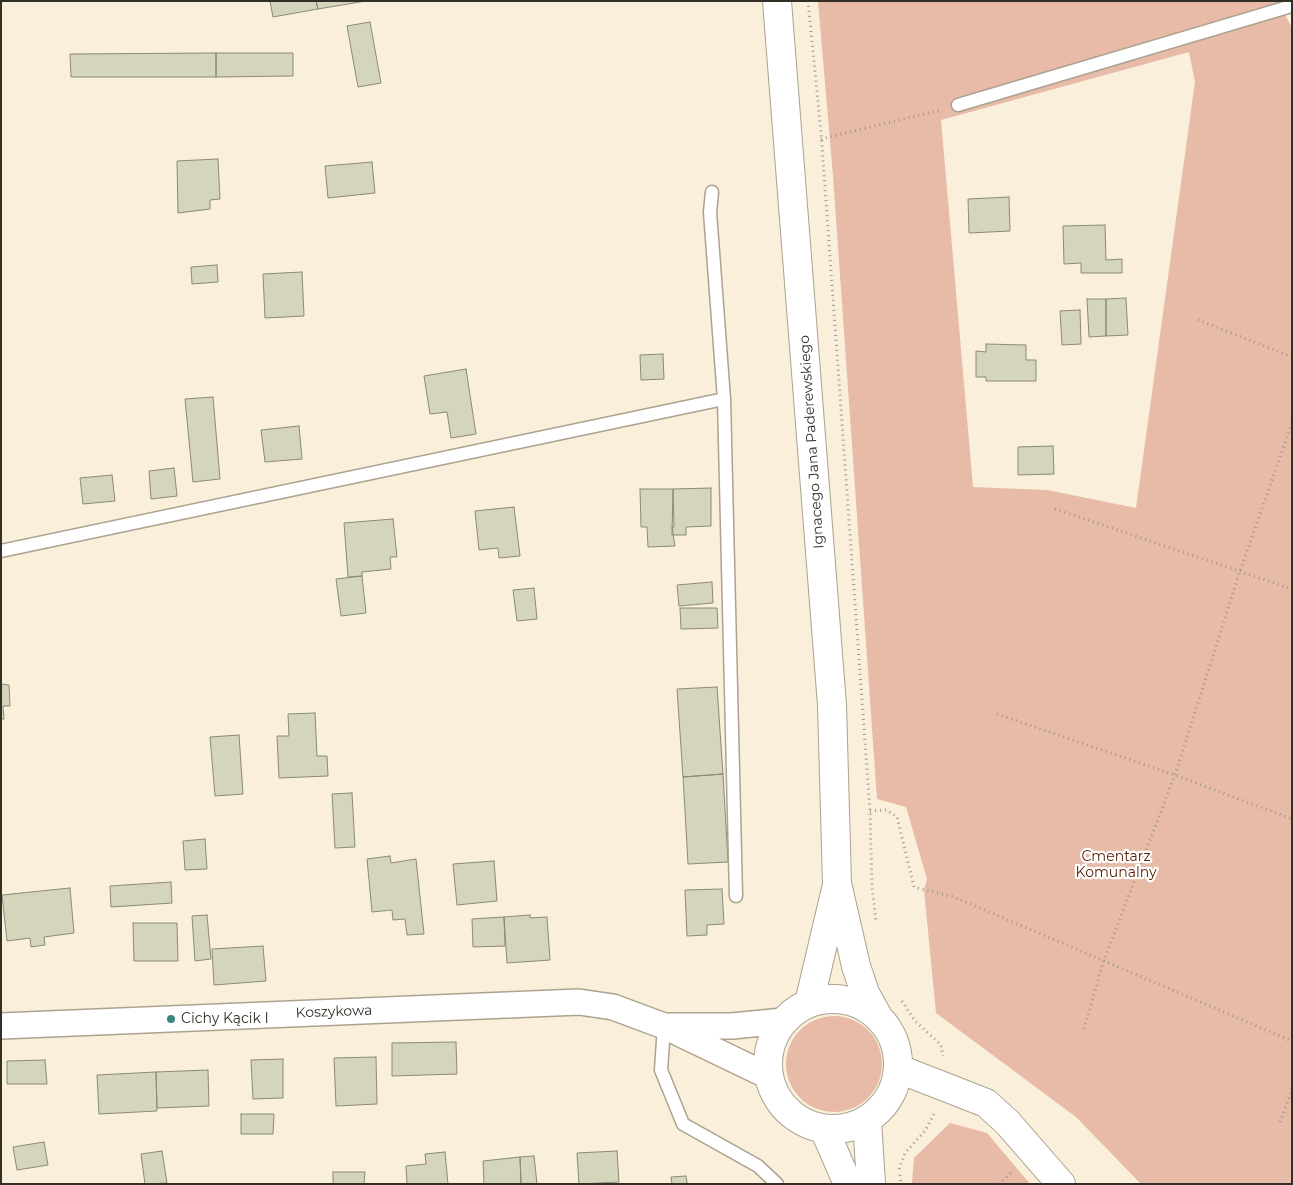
<!DOCTYPE html>
<meta charset="utf-8">
<style>
body{margin:0}
#map{position:relative;width:1293px;height:1185px;overflow:hidden;background:#f9efda;font-family:Montserrat,sans-serif}
canvas{display:block}
.frame{position:absolute;inset:0;border:2px solid #322f27;pointer-events:none}
</style>
<div id="map">
<canvas width="1293" height="1185"></canvas>
<div class="frame"></div>
</div>
<script>
const ctx = document.querySelector('canvas').getContext('2d');
ctx.lineJoin = 'round';
function fill(path, color) { ctx.fillStyle = color; ctx.fill(path, 'evenodd'); }
const poly = rows => new Path2D(rows.map(r => 'M' + r).join(''));
function strokePath(path, color, width, dash) { ctx.strokeStyle = color; ctx.lineWidth = width; ctx.lineCap = dash ? 'butt' : 'round'; ctx.setLineDash(dash || []); ctx.stroke(path); }
function drawText(font, color, halo, rows, align = 'center') {
  ctx.font = font + ' Montserrat,sans-serif'; ctx.lineWidth = 4.5; ctx.setLineDash([]); ctx.textBaseline = 'middle'; ctx.strokeStyle = halo; ctx.fillStyle = color; for (const [text, x, y, turn = 0] of rows) {
    ctx.save(); ctx.translate(x, y); ctx.rotate((+turn || 0) * Math.PI / 180); ctx.textAlign = isNaN(turn) ? turn : align; if (halo) ctx.strokeText(text, 0, 0); ctx.fillText(text, 0, 0); ctx.restore();
  }
}
fill(poly([
 [818,1,1278,1,1292,28,1292,1184,1141,1184,1076,1117,936,1013,924,890,927,879,906,807,877,799,833,176],
 [1189,52,1195,82,1136,508,1047,490,973,487,941,120],
 '786 1064a48 48 0 1 1 96 0a48 48 0 1 1-96 0Z',
 [950,1123,987,1133,1030,1184,912,1184,914,1158]
]), '#e8baa8');
const building = poly([
 [270,1,316,1,318,9,273,17,270,1],
 [316,1,366,1,318,9,316,1],
 [370,22,381,83,358,87,347,26,370,22],
 [216,53,216,77,71,77,70,54,216,53],
 [216,53,293,53,293,76,216,77,216,53],
 [218,159,220,199,210,200,210,209,178,213,177,161,218,159],
 [372,162,375,193,328,198,325,166,372,162],
 [1009,197,1010,231,969,233,968,199,1009,197],
 [1105,225,1106,260,1122,259,1122,273,1081,273,1081,263,1064,264,1063,226,1105,225],
 [217,265,218,282,192,284,191,267,217,265],
 [302,272,304,316,265,318,263,274,302,272],
 [1126,298,1128,335,1106,336,1106,299,1126,298],
 [1087,299,1106,299,1106,336,1089,337,1087,299],
 [1080,310,1081,344,1062,345,1060,311,1080,310],
 [986,344,1026,345,1026,360,1036,360,1036,381,986,381,986,377,976,377,976,351,986,352,986,344],
 [663,354,664,379,641,380,640,355,663,354],
 [466,369,476,434,451,438,447,412,430,414,424,376,466,369],
 [213,397,220,479,193,482,185,399,213,397],
 [299,426,302,459,265,462,261,430,299,426],
 [1053,446,1054,474,1018,475,1018,447,1053,446],
 [174,468,177,496,151,499,149,471,174,468],
 [112,475,115,501,83,504,80,478,112,475],
 [711,488,711,526,686,527,686,535,672,535,673,489,711,488],
 [640,489,673,489,674,527,672,527,675,546,648,547,647,527,641,527,640,489],
 [514,507,520,556,499,558,498,548,479,550,475,511,514,507],
 [393,519,397,557,390,557,391,569,362,572,362,576,348,577,344,523,393,519],
 [362,576,366,613,341,616,336,579,362,576],
 [712,582,713,603,679,606,677,585,712,582],
 [534,588,537,619,517,621,513,590,534,588],
 [680,608,717,608,718,628,681,629,680,608],
 [1,684,9,685,10,706,3,706,4,719,1,719,1,684],
 [717,687,723,774,683,777,677,689,717,687],
 [315,713,317,756,327,756,328,776,279,778,277,736,289,736,288,714,315,713],
 [239,735,243,794,215,796,210,737,239,735],
 [723,774,728,862,688,864,683,777,723,774],
 [352,793,355,847,335,848,332,794,352,793],
 [205,839,207,869,185,870,183,841,205,839],
 [390,856,391,863,416,859,424,934,407,935,405,919,393,920,392,910,372,912,367,859,390,856],
 [494,861,497,901,457,905,453,864,494,861],
 [171,882,172,903,111,907,110,886,171,882],
 [70,888,74,933,44,937,45,945,31,947,30,938,7,941,2,895,70,888],
 [722,889,724,924,707,925,707,935,687,936,685,890,722,889],
 [207,915,211,959,195,961,192,916,207,915],
 [530,915,530,918,547,917,550,960,507,963,504,917,530,915],
 [504,917,505,946,473,947,472,919,504,917],
 [133,923,177,923,178,961,134,961,133,923],
 [263,946,266,981,214,985,212,949,263,946],
 [456,1042,457,1074,392,1076,392,1043,456,1042],
 [376,1057,377,1104,336,1106,334,1058,376,1057],
 [283,1059,283,1098,253,1099,251,1060,283,1059],
 [45,1060,47,1084,7,1084,7,1061,45,1060],
 [208,1070,209,1106,157,1108,156,1072,208,1070],
 [156,1072,157,1111,99,1114,97,1075,156,1072],
 [241,1114,274,1114,273,1134,241,1134,241,1114],
 [44,1142,48,1165,17,1170,13,1147,44,1142],
 [162,1151,167,1183,145,1184,141,1154,162,1151],
 [617,1151,619,1182,579,1184,577,1153,617,1151],
 [445,1152,448,1184,407,1184,406,1166,426,1164,425,1154,445,1152],
 [534,1156,537,1184,521,1184,520,1157,534,1156],
 [520,1157,521,1184,484,1184,483,1161,520,1157],
 [333,1172,365,1172,364,1184,333,1184,333,1172],
 [686,1176,687,1183,689,1184,672,1184,671,1177,686,1176]
]);
fill(building, '#d5d5be');
strokePath(building, '#8a8a75', 1);
const lane = poly([
 [958,105,1288,7,1292,4],
 [712,192,710,212,724,399,736,896],
 [1,551,724,399],
 [664,1026,661,1070,683,1124,758,1166,777,1184]
]);
const street = poly([
 [1,1026,579,1002,613,1007,664,1026,768,1076],
 [669,1026,732,1026,783,1021]
]);
const secondary = poly([
 [777,1,832,705,837,883,856,966,865,993,877,1015],
 '768 1064a65 65 0 1 1 130 0a65 65 0 1 1-130 0Z',
 [809,1003,836,889],
 [899,1069,986,1103,1007,1122,1061,1184],
 [867,1120,871,1184],
 [824,1129,848,1184]
]);
strokePath(lane, '#aca28f', 15);
strokePath(street, '#aca28f', 28);
strokePath(secondary, '#aca28f', 30);
strokePath(poly([
 [808,1,821,132,870,811,872,887,876,921],
 [821,139,941,110],
 [1198,320,1292,357],
 [1055,509,1292,589],
 [997,714,1175,775,1292,819],
 [870,811,886,810,897,817,914,887,954,897,1292,1041],
 [902,1001,915,1021,941,1045,943,1056],
 [1084,1029,1104,960,1175,775,1240,571,1292,423],
 [1280,1122,1292,1091],
 [899,1169,905,1153,925,1131,935,1112],
 [900,1175,901,1184],
 [999,1184,1013,1171]
]), '#9f9889', 3, [1, 4]);
strokePath(lane, '#fff', 12);
strokePath(street, '#fff', 25);
strokePath(secondary, '#fff', 28);
for (const [x, y, r, color] of [
 [171,1019,5,"#3c8480"]
]) { const dot = new Path2D(); dot.arc(x, y, r, 0, 2 * Math.PI); ctx.fillStyle = color; ctx.fill(dot); strokePath(dot, '#fff', 2); }
drawText('14px', '#322f27', '#fff', [
 ["Ignacego Jana Paderewskiego",812,442,-94],
 ["Koszykowa",334,1012,-2]
]);
drawText('14px', '#581c00', '#fff', [
 ["Cmentarz",1116,857],
 ["Komunalny",1116,873]
]);
drawText('14px', '#322f27', '#fff', [
 ["Cichy Kącik I",181,1019]
], 'left');
</script>
